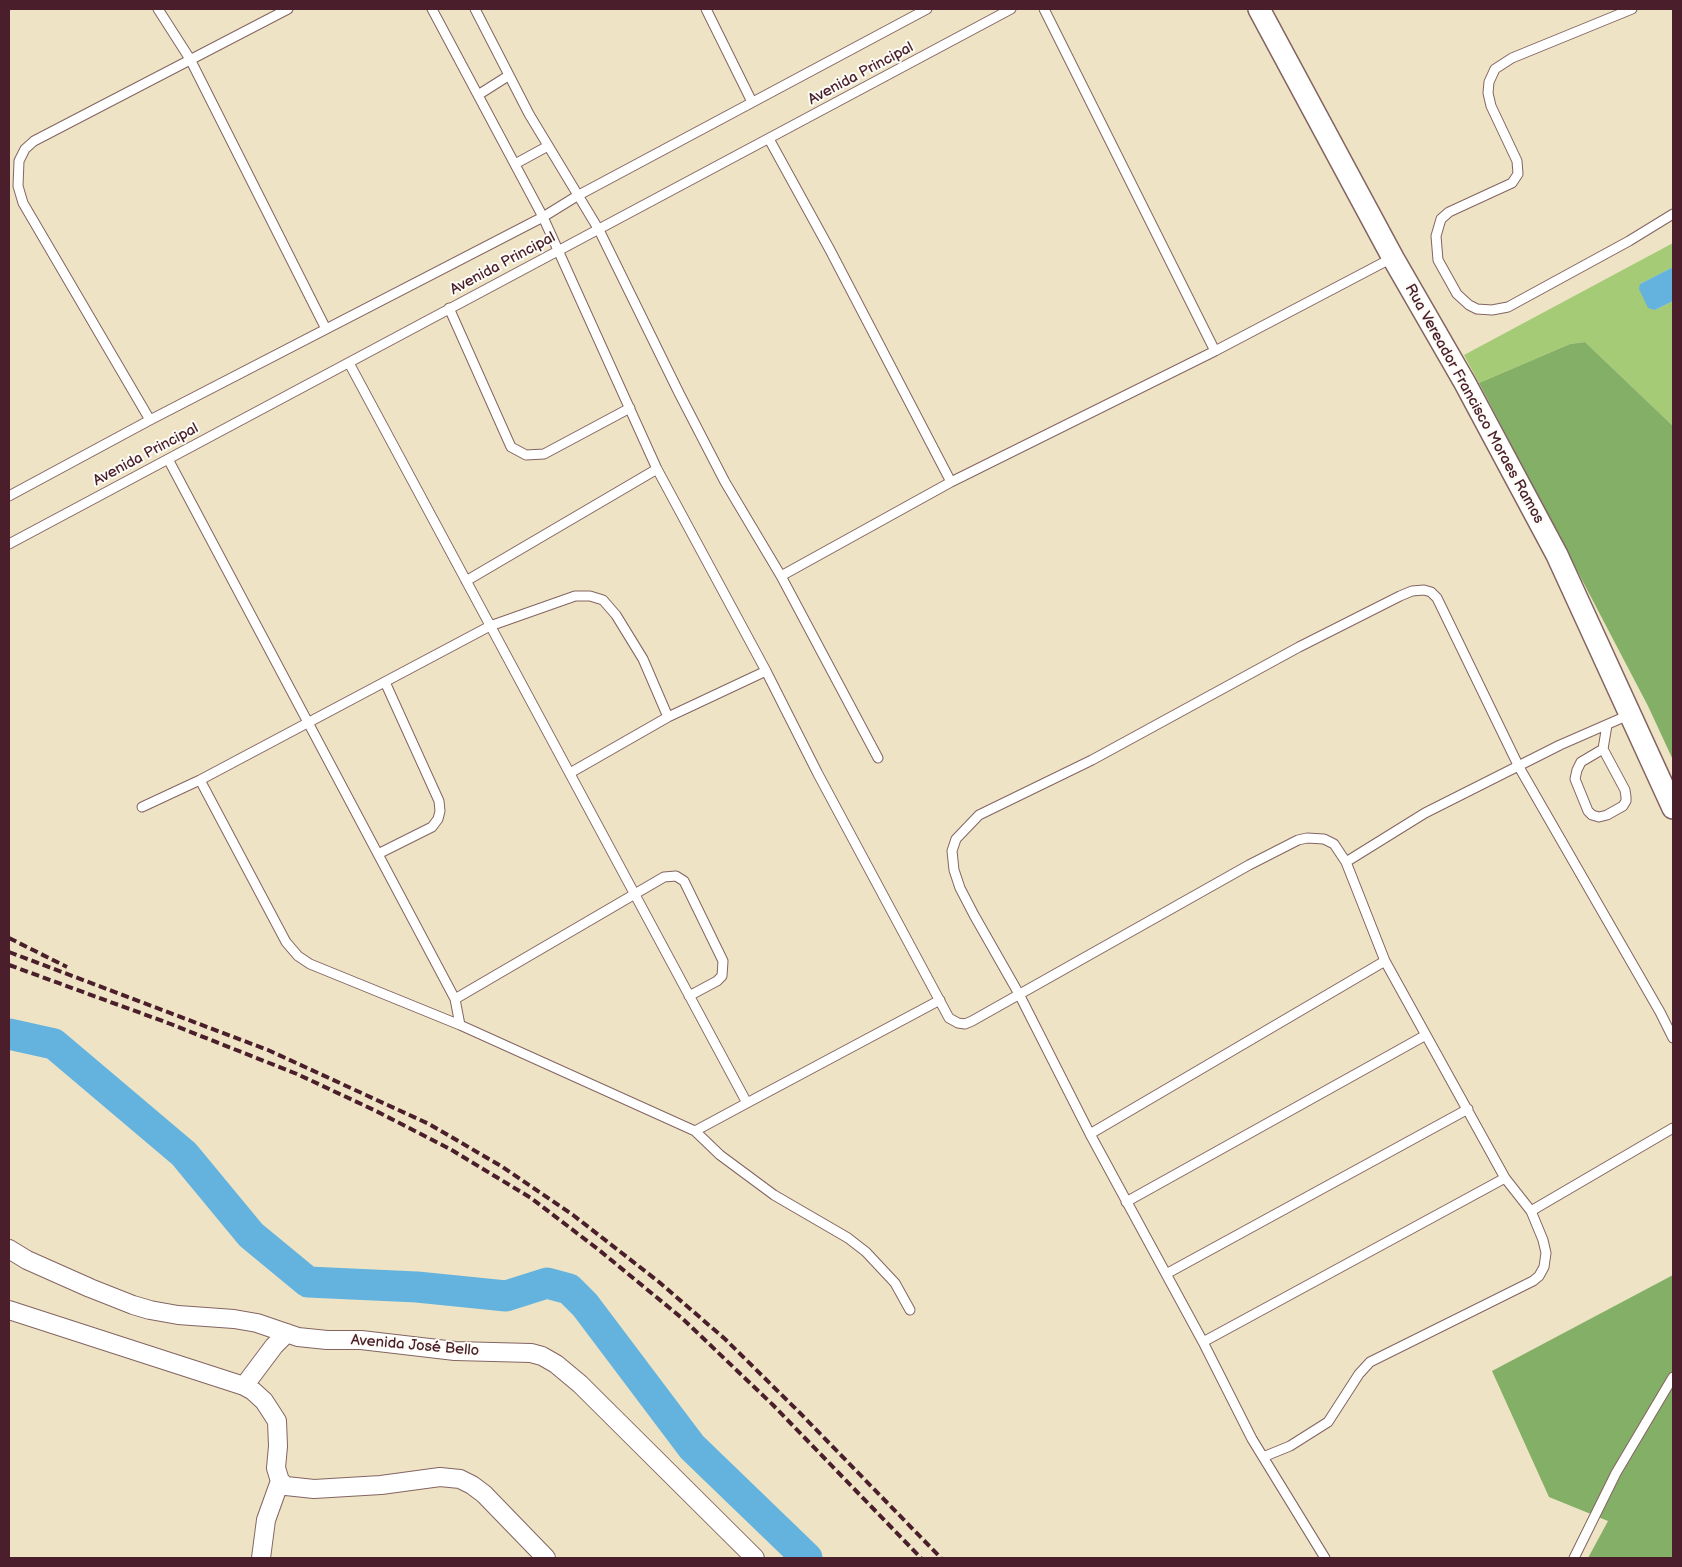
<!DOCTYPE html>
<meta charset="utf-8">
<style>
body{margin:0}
#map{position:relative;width:1682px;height:1567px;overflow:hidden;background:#eee4c5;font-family:"Balsamiq Sans",sans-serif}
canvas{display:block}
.frame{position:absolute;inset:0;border:10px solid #4a1f2b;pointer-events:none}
</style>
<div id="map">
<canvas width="1682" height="1567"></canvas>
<div class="frame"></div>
</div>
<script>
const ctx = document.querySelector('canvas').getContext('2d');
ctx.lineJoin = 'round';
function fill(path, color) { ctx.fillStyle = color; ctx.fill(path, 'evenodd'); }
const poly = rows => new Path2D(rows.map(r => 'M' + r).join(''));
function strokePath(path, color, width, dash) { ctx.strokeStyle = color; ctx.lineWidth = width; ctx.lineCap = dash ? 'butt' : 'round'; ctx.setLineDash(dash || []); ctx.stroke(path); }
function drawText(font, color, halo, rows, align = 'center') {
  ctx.font = font + ' "Balsamiq Sans",sans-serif'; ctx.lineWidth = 4; ctx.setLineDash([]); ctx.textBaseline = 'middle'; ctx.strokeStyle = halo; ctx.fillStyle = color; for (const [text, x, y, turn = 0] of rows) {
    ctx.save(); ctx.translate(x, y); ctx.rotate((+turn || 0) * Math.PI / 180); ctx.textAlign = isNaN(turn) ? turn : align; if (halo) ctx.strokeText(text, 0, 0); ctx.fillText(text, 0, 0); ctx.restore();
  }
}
fill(poly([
 [1673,243,1673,267,1640,284,1655,310,1673,301,1673,426,1585,342,1570,344,1479,383,1464,355]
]), '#a5cb76');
fill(poly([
 [1585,342,1673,426,1673,760,1648,706,1479,383,1570,344],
 [1673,1275,1673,1558,1588,1558,1608,1521,1549,1497,1492,1371]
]), '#84af67');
fill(poly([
 [1673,267,1673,301,1655,310,1648,308,1639,289,1640,284]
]), '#64b3de');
strokePath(poly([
 [9,1034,54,1044,184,1154,251,1235,308,1282,417,1287,506,1296,547,1283,569,1289,585,1305,692,1447,807,1558]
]), '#64b3de', 31);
const service = poly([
 [158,9,190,59,326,329],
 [432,9,543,217,657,469,766,671,818,774,949,1018,958,1023,965,1024,972,1021,1249,865,1298,840,1307,838,1324,839,1334,844,1346,862,1385,961,1505,1178,1203,1342],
 [475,9,529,114,599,230,679,393,725,482,781,576,878,758],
 [706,9,752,102],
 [1044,9,1215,351],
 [1632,9,1512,58,1495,69,1489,82,1488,93,1491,106,1517,161,1518,174,1512,183,1449,212,1441,219,1436,236,1438,260,1457,294,1469,305,1477,309,1492,310,1508,307,1629,241,1673,214],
 [478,95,508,76],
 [769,139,830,250,951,482],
 [515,164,548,146],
 [449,308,511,447,526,455,544,454,630,408],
 [349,363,747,1103,940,1000],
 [150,420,23,203,18,186,19,161,25,149,34,141,288,9],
 [168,459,455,999,460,1025,695,1131,747,1103],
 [9,496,150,420,543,217,577,196,927,9],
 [9,544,1011,9],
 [781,576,951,482,1215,351,1392,258],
 [466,581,657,469],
 [1603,749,1581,762,1577,770,1575,779,1588,811,1592,815,1599,817,1607,815,1623,806,1626,801,1626,797,1625,790,1603,749,1607,725],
 [570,773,668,717,766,671],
 [200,780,286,942,298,956,310,964,460,1025],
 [142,807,200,780,490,626,575,596,590,596,603,600,616,615,643,659,668,717],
 [378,854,432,827,438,819,440,811,439,801,385,682],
 [1346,862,1425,813,1560,745,1631,714],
 [455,999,664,877,676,876,684,881,723,961,722,976,717,981,689,996],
 [695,1131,720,1155,774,1195,848,1238,866,1252,895,1283,910,1310],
 [1090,1134,1385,961],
 [1126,1202,1426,1035],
 [1531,1211,1673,1128],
 [1166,1274,1468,1109],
 [1263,1457,1290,1446,1328,1422,1359,1374,1370,1362,1533,1281,1539,1276,1544,1267,1546,1253,1543,1240,1531,1211,1505,1178],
 [1325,1558,1252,1439,1203,1342,1090,1134,1019,994,974,915,960,888,954,870,952,851,956,839,979,815,1092,760,1299,647,1400,596,1412,591,1424,590,1431,592,1437,598,1519,767,1660,1012,1673,1038],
 [1574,1558,1616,1473,1673,1377]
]);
const minor = poly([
 [9,1249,27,1260,90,1288,133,1305,150,1310,178,1315,234,1319,257,1323,298,1337,327,1340,361,1340,455,1351,531,1353,542,1356,556,1364,580,1384,755,1558],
 [9,1310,244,1386,253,1391,264,1401,277,1421,278,1446,276,1468,280,1481,286,1486,314,1489,381,1485,440,1477,460,1479,472,1485,484,1494,546,1558],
 [244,1386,274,1346,287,1333],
 [261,1558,266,1520,280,1481]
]);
const tertiary = poly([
 [1259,9,1393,258,1465,383,1557,555,1673,808]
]);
strokePath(service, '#836461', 11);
strokePath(minor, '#836461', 20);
strokePath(tertiary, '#836461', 24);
strokePath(service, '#fff', 9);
strokePath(minor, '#fff', 18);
strokePath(tertiary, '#fff', 21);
strokePath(poly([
 [9,938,67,967],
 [9,952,268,1050,429,1124,501,1166,573,1215,659,1282,725,1339,799,1412,941,1558],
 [9,965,168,1023,297,1074,374,1110,450,1149,531,1198,599,1250,683,1319,773,1405,921,1558]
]), '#4a1f2b', 4, [8, 4]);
drawText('15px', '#4a1f2b', '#fdfcf7', [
 ["Avenida Principal",861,74,-28],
 ["Avenida Principal",503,264,-28],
 ["Rua Vereador Francisco Moraes Ramos",1474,404,61],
 ["Avenida Principal",146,455,-28],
 ["Avenida José Bello",415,1346,5]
]);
</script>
